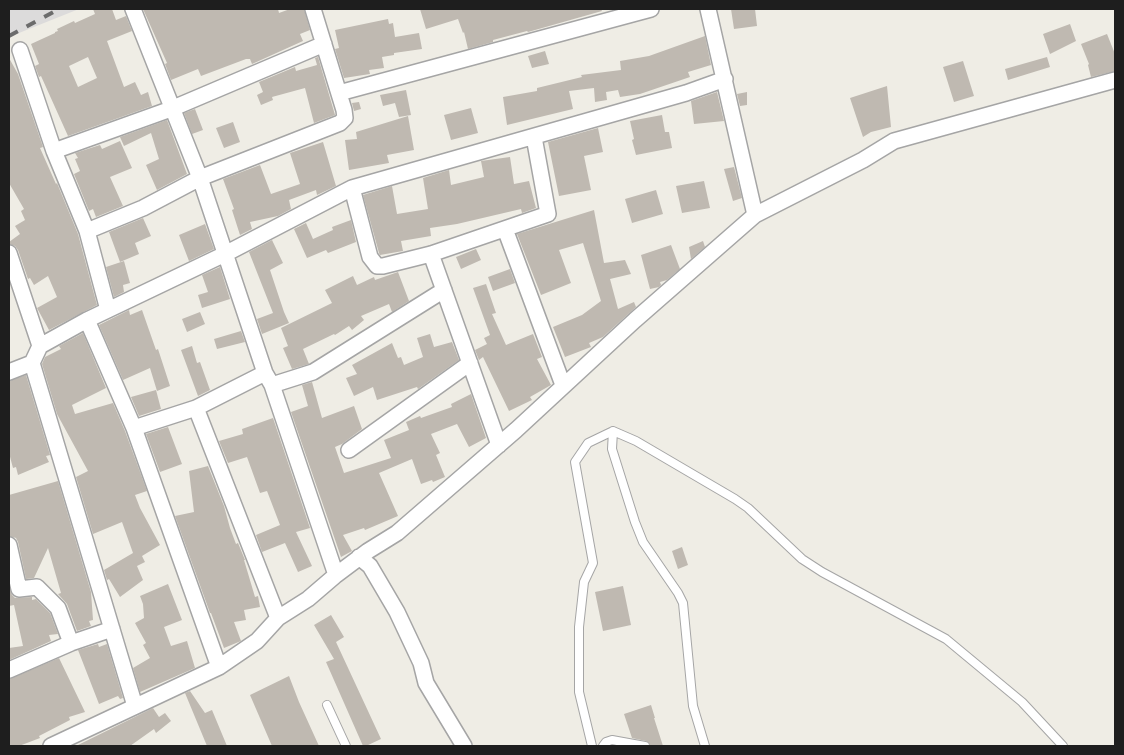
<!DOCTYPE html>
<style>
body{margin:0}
#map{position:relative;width:1124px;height:755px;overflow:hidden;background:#efede5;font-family:Roboto,sans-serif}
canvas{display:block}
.frame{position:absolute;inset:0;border:10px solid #1e1e1e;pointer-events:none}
</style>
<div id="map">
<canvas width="1124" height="755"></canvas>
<div class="frame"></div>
</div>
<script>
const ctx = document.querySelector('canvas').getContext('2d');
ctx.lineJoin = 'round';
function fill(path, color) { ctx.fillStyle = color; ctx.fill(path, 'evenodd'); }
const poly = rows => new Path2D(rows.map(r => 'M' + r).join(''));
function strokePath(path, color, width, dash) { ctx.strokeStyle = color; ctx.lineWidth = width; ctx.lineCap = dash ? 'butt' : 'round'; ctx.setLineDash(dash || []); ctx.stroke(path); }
fill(poly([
 [9,9,79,9,9,37]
]), '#dcdbdb');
fill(poly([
 [93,9,112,9,116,20,126,16,132,31,107,41,124,87,135,82,141,95,148,92,152,106,68,136,41,76,39,77,35,66,39,64,31,44,55,33,55,32,58,31,57,29,74,21,75,23,95,14],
 [88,57,97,78,78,87,69,66],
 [143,9,278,9,279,13,290,9,304,9,310,30,300,34,303,41,252,64,250,59,246,59,201,76,198,69,171,80,165,64,167,63],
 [420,9,601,9,602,11,528,32,527,31,493,40,493,42,468,49,464,32,463,33,458,19,426,29],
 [731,9,755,9,757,26,734,29],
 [388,19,389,24,393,23,395,37,419,33,422,49,394,53,394,55,382,57,384,68,369,70,370,74,344,78,335,49,339,48,335,30],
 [1070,24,1076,41,1050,54,1043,34],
 [1107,34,1115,54,1115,71,1091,77,1088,65,1089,64,1081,44],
 [705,36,711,65,688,72,690,77,640,94,620,97,618,90,606,92,607,100,595,102,594,88,569,91,573,109,507,125,503,97,537,91,537,88,582,77,581,75,621,70,620,61,649,56],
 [545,51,549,64,532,68,528,56],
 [318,57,335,115,314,123,305,88,272,97,273,100,261,105,257,95,263,92,259,82,295,67,296,71,317,65,315,58],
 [1047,57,1050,67,1008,80,1005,69],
 [9,58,18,74,43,147,40,148,56,184,57,183,78,234,97,305,49,330,37,308,57,297,48,276,34,285,30,278,28,279,18,250,15,246,9,244,9,242,20,234,15,226,25,220,21,211,24,209,9,183],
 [963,61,974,96,954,102,943,67],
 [887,86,891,127,871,132,863,137,850,98],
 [406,90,411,115,399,117,395,103,383,106,380,95],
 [717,92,724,121,694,124,691,101],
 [747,92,747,105,740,106,737,94],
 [359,102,361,109,354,111,352,103],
 [471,108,478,133,451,140,444,115],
 [195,109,203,130,192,134,184,113],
 [662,115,665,132,669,132,672,148,636,155,632,140,634,139,630,121],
 [408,116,414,150,387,155,389,163,349,170,345,140,357,139,356,132],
 [167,120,187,174,157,190,146,165,159,159,151,133,124,146,120,137],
 [233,122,240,142,224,148,216,128],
 [598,128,603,152,584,156,591,190,559,196,548,142],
 [120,141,132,168,110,177,123,206,96,217,93,209,89,211,74,174,80,171,75,159,78,158,75,153,100,145,102,149],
 [323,142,336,186,317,195,316,190,289,200,291,209,278,216,250,222,252,229,240,235,232,210,234,209,223,179,260,165,271,194,300,184,290,153],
 [510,157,514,184,529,181,536,208,522,213,521,209,457,224,430,228,431,236,401,241,403,251,380,255,379,253,363,195,392,186,397,214,428,209,423,178,449,170,451,185,484,177,481,161],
 [734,167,742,198,733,201,724,169],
 [704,181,710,208,682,213,676,186],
 [656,190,663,214,632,223,625,199],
 [594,210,604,263,625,260,631,274,610,279,618,309,634,302,636,307,603,337,589,343,591,347,565,357,553,327,582,315,601,301,583,243,559,250,571,283,541,295,517,234],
 [143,218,151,236,135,243,139,254,120,262,109,232],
 [351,220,356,242,328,253,326,250,307,258,294,229,306,223,313,239,333,230,332,227],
 [205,224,214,249,189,261,179,235],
 [272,240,283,263,270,270,284,312,289,323,262,334,257,319,273,313,249,252],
 [703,241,705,247,691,259,689,247],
 [671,245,680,269,667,280,660,282,661,285,659,287,650,289,641,255],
 [476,249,481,260,461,269,456,257],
 [124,261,130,283,123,285,124,292,114,297,106,267],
 [220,267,230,299,202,308,198,295,208,292,202,275],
 [510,269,515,283,493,291,488,277],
 [398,272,409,301,392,312,389,304,361,316,364,320,352,330,349,326,335,335,334,334,303,349,309,364,292,369,283,348,288,346,281,328,332,303,325,290,353,276,357,285,374,277,375,280],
 [486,284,496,313,492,314,506,345,533,334,542,357,537,359,551,385,530,397,532,400,509,411,483,357,479,360,475,350,487,344,484,338,490,335,473,288],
 [129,310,130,315,142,310,156,350,158,349,170,386,157,391,150,368,123,380,99,325],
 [200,312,205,324,187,332,182,319],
 [241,331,245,342,217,349,214,339],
 [83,333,106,388,72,405,75,414,113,403,125,431,147,491,135,495,140,508,160,545,142,556,145,562,137,566,143,580,120,597,109,579,107,580,104,570,133,553,122,522,93,534,76,477,88,471,57,414,42,364,45,357,61,349,59,346],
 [430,334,434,347,452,342,459,360,418,389,417,387,377,400,373,387,354,396,346,378,357,374,352,365,392,343,398,358,401,357,404,365,423,357,417,338],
 [192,346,197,363,200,362,210,390,198,396,181,350],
 [26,375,50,455,46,456,49,462,18,475,16,467,13,468,9,453,9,381],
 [312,382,322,418,354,406,362,429,342,444,335,447,344,473,391,458,384,440,409,430,406,422,420,416,421,418,452,407,451,404,471,394,486,438,469,447,457,424,431,434,440,453,436,455,445,477,433,482,432,480,421,484,412,459,379,473,398,516,365,530,364,528,343,535,352,551,341,557,291,412,308,406,302,385],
 [156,390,161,409,139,416,131,397],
 [273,418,310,528,296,532,312,566,298,572,285,543,262,552,256,535,280,525,267,491,260,493,247,457,228,463,219,441,243,434,242,429],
 [168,427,182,464,160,472,146,434],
 [208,466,224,506,230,528,236,544,238,543,245,560,244,560,255,597,258,596,260,607,244,610,246,620,234,622,241,641,224,648,211,613,210,613,175,516,194,512,189,471],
 [58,481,91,592,93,620,89,621,91,626,77,631,67,604,58,594,61,593,48,548,34,578,26,579,18,542,16,538,9,536,9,495],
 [682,547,688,565,678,569,672,551],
 [168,584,182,620,164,627,171,646,187,641,195,668,140,692,133,668,150,658,143,645,146,643,135,623,144,618,143,604,140,596],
 [9,586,12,595,15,598,32,597,32,600,36,599,50,613,58,634,49,635,51,641,9,660,9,648,23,646,14,605,9,606],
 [623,586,631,625,603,631,595,592],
 [331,615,344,637,336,642,381,739,366,746,363,746,326,662,334,659,314,625],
 [98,644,99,647,107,644,123,698,120,699,118,696,99,704,78,650],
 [59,658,85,712,69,717,70,720,39,736,40,738,19,746,9,746,9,679],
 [289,676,299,702,319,746,272,746,250,695],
 [190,691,205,713,212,710,227,746,207,746,185,693],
 [651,705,655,718,654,718,663,746,651,746,646,741,632,738,624,714],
 [153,708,159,717,165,713,171,721,156,733,154,729,130,746,76,746]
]), '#bfb9b1');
const service = poly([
 [613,431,612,449,635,522,643,542,678,593,683,603,693,706,705,746],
 [327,705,346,746],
 [592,746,579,692,579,627,584,582,593,563,575,462,588,443,613,431,636,441,735,499,748,508,802,559,822,572,946,639,1022,702,1063,746],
 [603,746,606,742,612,740,645,746]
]);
const minor = poly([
 [133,9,200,178,265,373,272,385,336,575],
 [708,9,755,215],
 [20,50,54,151,87,231,108,310],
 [339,93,651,9],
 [54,151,171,109,324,44],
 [352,188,686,93,725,79],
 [505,229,563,385],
 [87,231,143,208,200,178,340,123,345,118,344,110,313,9],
 [9,253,40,346],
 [431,254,499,445],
 [87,320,134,428,219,667],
 [32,363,135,706],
 [9,372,32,363,40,346,87,320,225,254,352,188,370,257,377,266,383,266,431,254,548,214,534,137],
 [272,385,313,372,444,290],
 [196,408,278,618],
 [134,428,196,408,265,373],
 [349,450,470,363],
 [9,545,19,589,37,587,58,608,71,643],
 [359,557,370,566,397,612,421,663,426,683,464,746],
 [9,670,71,643,112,629],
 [51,746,219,667,257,641,278,618,308,599,336,575,368,551,397,533,516,430,635,320,755,215,863,160,894,141,1115,80]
]);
strokePath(service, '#a5a5a5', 10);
strokePath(minor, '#a5a5a5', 18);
strokePath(service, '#fff', 8);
strokePath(minor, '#fff', 15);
strokePath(poly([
 [9,36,59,9]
]), '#6c6c6c', 4, [10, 10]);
</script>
